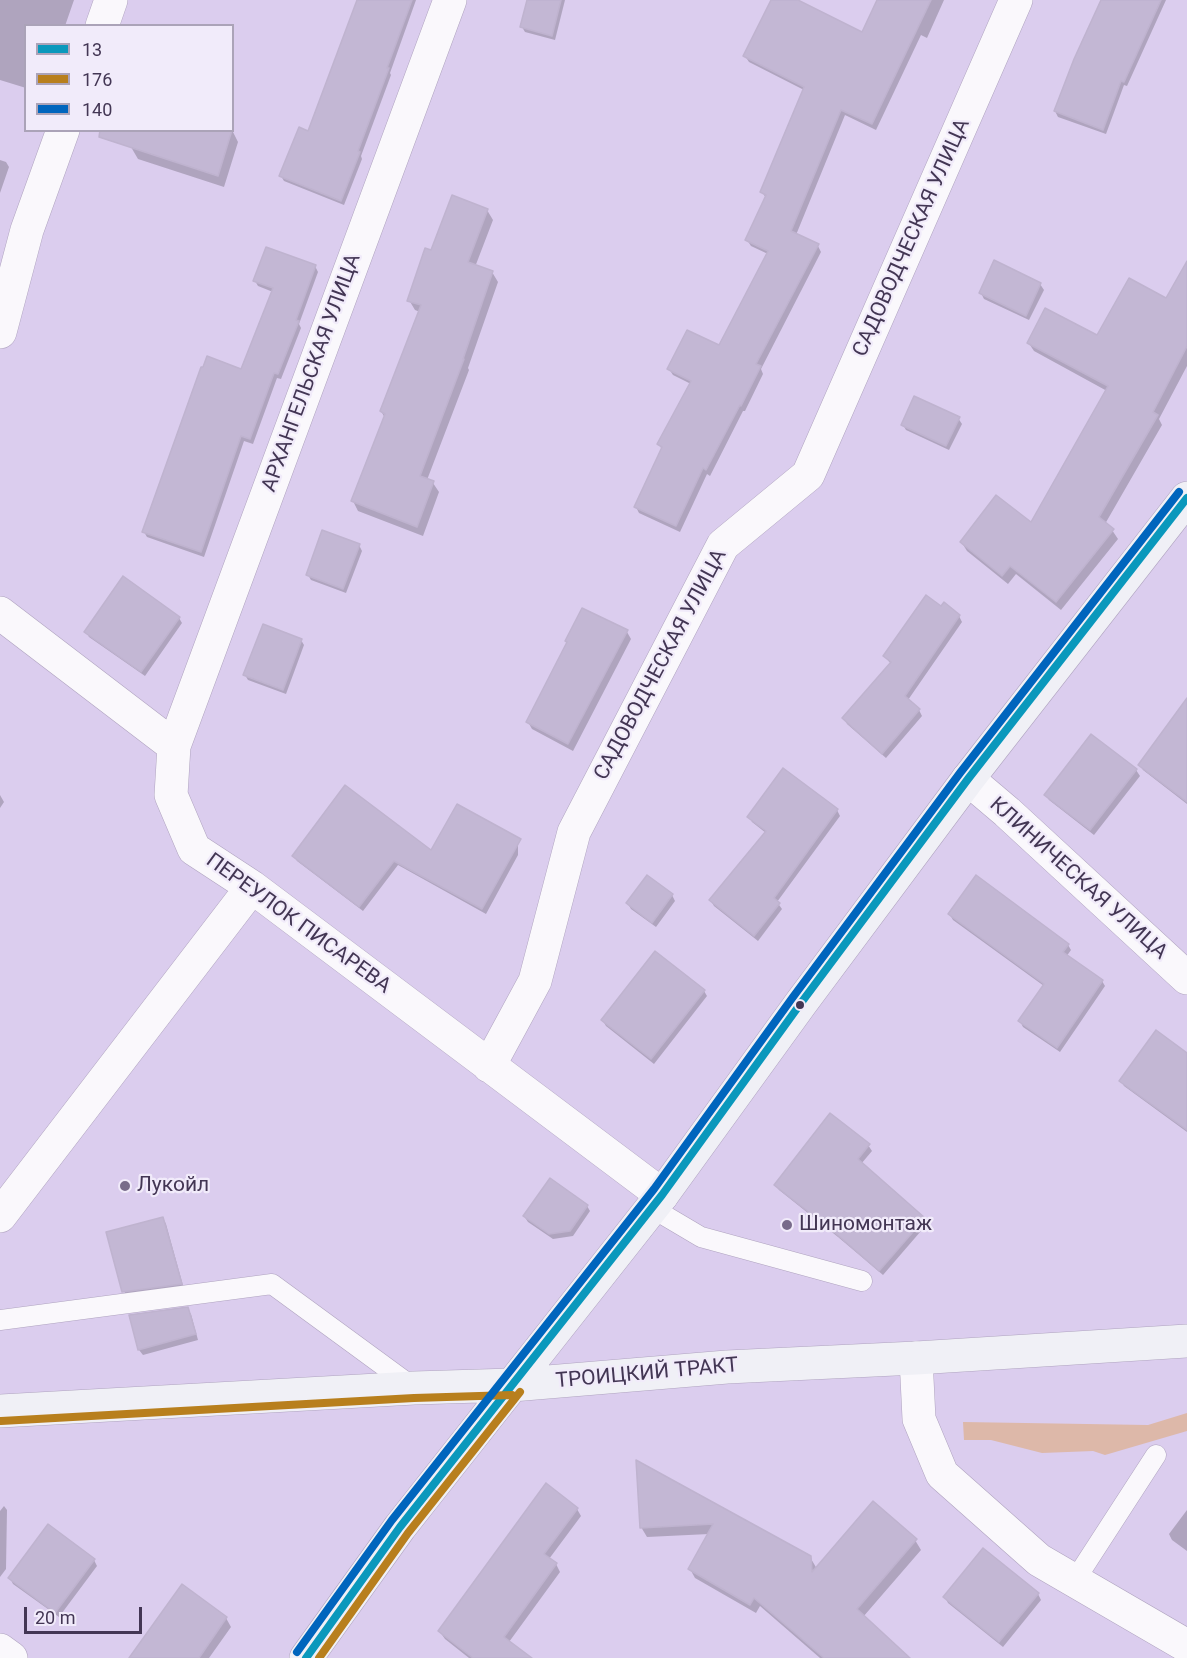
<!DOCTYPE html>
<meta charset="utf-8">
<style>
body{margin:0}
#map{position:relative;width:1187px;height:1658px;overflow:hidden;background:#dbcdee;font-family:Roboto,sans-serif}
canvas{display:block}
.legend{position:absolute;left:24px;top:24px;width:210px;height:108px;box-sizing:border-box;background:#f1ebfa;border:2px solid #aba3b8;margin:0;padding:8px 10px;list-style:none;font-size:18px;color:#433654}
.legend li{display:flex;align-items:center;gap:12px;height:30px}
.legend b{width:30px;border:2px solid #aba3b8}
.scale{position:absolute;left:24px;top:1607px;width:118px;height:27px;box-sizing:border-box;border:3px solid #433654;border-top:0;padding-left:8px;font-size:18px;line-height:21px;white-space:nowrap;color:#433654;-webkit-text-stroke:4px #f1ebfa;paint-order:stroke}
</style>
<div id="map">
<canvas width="1187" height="1658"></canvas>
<ul class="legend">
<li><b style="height:8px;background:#0a98bc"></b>13</li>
<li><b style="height:8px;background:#b87f1d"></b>176</li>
<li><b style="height:8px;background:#0065bd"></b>140</li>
</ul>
<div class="scale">20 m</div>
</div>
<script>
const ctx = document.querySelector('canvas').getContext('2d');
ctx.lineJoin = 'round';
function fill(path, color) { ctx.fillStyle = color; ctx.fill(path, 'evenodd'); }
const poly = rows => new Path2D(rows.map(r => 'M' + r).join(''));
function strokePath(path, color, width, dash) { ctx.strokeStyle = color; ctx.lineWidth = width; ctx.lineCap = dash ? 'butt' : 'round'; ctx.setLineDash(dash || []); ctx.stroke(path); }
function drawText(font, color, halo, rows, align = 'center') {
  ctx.font = font + ' Roboto,sans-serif'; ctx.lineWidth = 4.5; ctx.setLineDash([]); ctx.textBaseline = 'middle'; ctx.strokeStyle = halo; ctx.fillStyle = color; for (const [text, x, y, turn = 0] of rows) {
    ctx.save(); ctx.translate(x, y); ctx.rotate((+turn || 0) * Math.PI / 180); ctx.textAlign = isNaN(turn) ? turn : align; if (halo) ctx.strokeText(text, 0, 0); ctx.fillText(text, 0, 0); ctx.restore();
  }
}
fill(poly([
 [1187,1413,1187,1431,1105,1455,1093,1451,1042,1453,991,1440,964,1440,963,1422,1148,1425]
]), '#ddb8a9');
fill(poly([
 [0,0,74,0,65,26,26,26,26,88,0,80],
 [359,0,416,0,390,73,391,75,361,156,362,159,344,205,284,181,281,176,309,133],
 [529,0,565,0,555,40,525,32,522,27],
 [773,0,795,0,863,34,879,0,944,0,927,38,921,35,876,130,845,115,796,235,818,246,821,252,761,369,763,374,745,411,743,411,710,476,707,474,680,532,639,513,636,507,662,450,659,444,691,384,673,375,669,369,720,347,768,254,751,246,747,240,766,198,762,192,804,90,749,62,745,56],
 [1102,0,1166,0,1127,86,1124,85,1106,134,1058,117,1055,111],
 [232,130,238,142,224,187,138,159,131,147],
 [0,160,6,162,9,167,0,193],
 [487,210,493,220,475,267,492,272,498,282,468,368,469,370,427,480,433,483,439,492,423,536,358,511,353,501,385,418,381,411,420,312,415,310,409,300,432,252],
 [1187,264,1187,366,1159,419,1162,425,1105,524,1112,530,1118,539,1061,610,1016,574,1008,584,967,551,962,543,1031,524,1107,391,1034,351,1028,342,1098,337,1166,300],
 [315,266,318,272,299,324,301,328,281,379,277,378,253,444,244,441,204,557,147,537,144,532,242,370,273,292,258,286,255,281],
 [1040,284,1044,290,1029,320,984,299,981,293],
 [958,418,962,424,949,450,906,430,903,425],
 [359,545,362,551,346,593,311,580,308,575],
 [941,608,959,616,962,622,908,700,919,710,922,716,886,758,847,724,844,718,891,664,885,657],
 [179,618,182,623,145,676,89,637,86,632],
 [627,632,631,639,573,751,532,729,528,722],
 [301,640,304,645,286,694,248,680,245,675],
 [1187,709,1187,804,1143,770,1140,765],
 [1092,736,1136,770,1140,776,1094,835,1049,800,1046,795],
 [0,795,4,802,0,808],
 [837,810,840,816,777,902,782,909,758,941,714,906,711,901,766,833,752,822,749,817],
 [518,843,518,855,486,914,398,865,363,911,297,861,294,856,432,852],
 [672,895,675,901,656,927,631,909,628,904],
 [950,915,1068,945,1071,950,1066,957,1102,981,1105,986,1060,1052,1023,1027,1020,1021,1044,986,953,920],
 [704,991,707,996,654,1064,606,1026,603,1021],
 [1187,1055,1187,1132,1124,1086,1121,1081],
 [868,1145,872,1151,861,1164,924,1219,927,1224,883,1275,838,1237,779,1190,775,1185],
 [587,1206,590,1211,573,1236,553,1239,528,1222,524,1216],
 [163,1218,166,1224,184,1289,127,1297,124,1291],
 [187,1309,191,1314,198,1340,143,1355,139,1350],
 [638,1462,810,1557,817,1569,915,1540,921,1550,863,1617,904,1658,820,1658,760,1606,756,1613,695,1578,690,1569,709,1534,647,1537,641,1527],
 [4,1506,7,1510,6,1569,0,1577,0,1511],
 [577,1509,581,1516,549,1559,556,1564,560,1572,509,1642,509,1658,469,1658,445,1639,440,1632],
 [1187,1510,1187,1551,1172,1540,1169,1534],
 [94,1560,97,1566,59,1617,13,1584,10,1578],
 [1038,1594,1041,1600,1003,1647,948,1603,945,1597],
 [226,1618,231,1627,209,1658,135,1658]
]), '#0003');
const building = poly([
 [357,0,412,0,387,68,389,68,358,151,360,152,341,201,279,176,299,127,308,131,357,0],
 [527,0,561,0,552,36,520,27,527,0],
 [771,0,798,0,862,32,877,0,931,0,872,124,841,110,791,231,819,244,756,364,761,366,741,406,740,405,706,470,703,468,676,526,634,507,662,447,657,444,691,381,667,369,687,330,719,345,768,251,745,240,766,195,760,192,804,87,743,56,771,0],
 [1101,0,1161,0,1124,82,1121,81,1103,130,1054,111,1074,59,1101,0],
 [100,130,232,130,218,176,99,137,100,130],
 [452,195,488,209,468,262,493,271,463,359,464,359,420,476,434,481,417,527,351,501,385,414,380,411,421,305,407,301,425,248,431,250,452,195],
 [266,247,316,265,296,320,299,321,278,374,274,373,250,439,241,436,201,552,142,532,201,367,203,367,207,356,241,369,273,288,253,281,266,247],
 [994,260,1041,283,1026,316,979,293,994,260],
 [1187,261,1187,346,1153,412,1158,415,1099,517,1114,529,1056,602,1010,566,1002,576,960,542,996,495,1031,522,1108,386,1027,343,1045,308,1097,335,1129,278,1166,298,1187,261],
 [914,396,960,417,946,446,901,425,914,396],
 [322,530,360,544,343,589,306,575,322,530],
 [123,576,180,617,141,672,84,632,123,576],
 [926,595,941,606,944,602,960,615,905,696,920,709,882,754,842,718,891,662,883,656,926,595],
 [582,608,628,630,568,744,526,722,567,642,565,641,582,608],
 [263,624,302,639,283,690,243,675,263,624],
 [1187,698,1187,802,1138,765,1187,698],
 [1091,734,1137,769,1090,830,1044,795,1091,734],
 [783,768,838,809,774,898,780,903,754,936,709,900,766,831,747,817,783,768],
 [345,785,431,850,457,804,521,839,482,909,394,861,359,907,292,856,345,785],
 [647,875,673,894,652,923,626,903,647,875],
 [976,875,1069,944,1063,952,1103,980,1057,1048,1018,1021,1044,984,948,914,976,875],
 [655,951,705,990,651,1059,601,1020,655,951],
 [1156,1030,1187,1053,1187,1130,1119,1081,1156,1030],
 [830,1113,870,1144,858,1159,925,1218,879,1271,833,1231,774,1185,830,1113],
 [550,1178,588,1205,570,1231,549,1234,523,1216,550,1178],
 [163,1217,182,1284,122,1292,106,1232,163,1217],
 [188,1307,196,1334,138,1350,129,1315,188,1307],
 [636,1460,811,1556,812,1572,873,1501,917,1539,857,1609,910,1658,824,1658,754,1598,750,1605,688,1569,713,1524,640,1528,636,1460],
 [546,1483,578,1508,544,1554,557,1563,504,1637,532,1658,473,1658,438,1631,546,1483],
 [48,1524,95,1559,55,1613,8,1578,48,1524],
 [983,1548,1039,1593,999,1642,943,1597,983,1548],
 [182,1584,227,1617,199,1658,129,1658,182,1584]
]);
fill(building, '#c3b7d4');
strokePath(building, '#bfb3cf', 1.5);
const lane = poly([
 [652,1208,701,1237,862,1281],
 [0,1320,272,1284,414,1388],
 [1075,1580,1156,1455]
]);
const street = poly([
 [102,26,111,0],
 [0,332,27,230,63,130],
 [0,613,174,746,171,795,194,849,252,887,662,1195],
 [174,746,450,0],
 [968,779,1007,812,1187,978],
 [489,1066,535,981,574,832,723,545,808,475,1016,0],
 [0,1216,252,887],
 [916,1358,919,1419,942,1474,1039,1560,1187,1646],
 [0,1650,11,1658]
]);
const secondary = poly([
 [0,1411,414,1388,512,1385,727,1367,916,1358,1187,1341],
 [306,1658,400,1527,662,1195,801,1003,968,779,1187,498]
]);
strokePath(lane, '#afa3bf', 21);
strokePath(street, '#afa3bf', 34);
strokePath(secondary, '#afa3bf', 34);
strokePath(lane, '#faf8fc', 20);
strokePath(street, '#faf8fc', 33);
strokePath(secondary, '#f0f0f6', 33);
strokePath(poly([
 [306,1658,400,1527,662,1195,801,1003,968,779,1187,498]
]), '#0a98bc', 8);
strokePath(poly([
 [1,1421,414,1398,512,1395],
 [319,1658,408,1533,520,1392]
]), '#b87f1d', 8);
strokePath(poly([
 [297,1652,392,1520,654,1189,793,997,960,773,1179,492]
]), '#0065bd', 8);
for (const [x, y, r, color] of [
 [800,1005,5,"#433654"],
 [125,1186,6,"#786b8a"],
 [787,1225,6,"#786b8a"]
]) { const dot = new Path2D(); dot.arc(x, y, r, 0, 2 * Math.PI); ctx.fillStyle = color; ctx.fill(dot); strokePath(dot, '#f1ebfa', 2); }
drawText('21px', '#433654', '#f1ebfa', [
 ["САДОВОДЧЕСКАЯ УЛИЦА",912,238,-66],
 ["АРХАНГЕЛЬСКАЯ УЛИЦА",312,373,-70],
 ["САДОВОДЧЕСКАЯ УЛИЦА",661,665,-62],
 ["КЛИНИЧЕСКАЯ УЛИЦА",1078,879,42],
 ["ПЕРЕУЛОК ПИСАРЕВА",298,924,36],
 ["ТРОИЦКИЙ ТРАКТ",647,1374,-5]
]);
drawText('21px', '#433654', '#f1ebfa', [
 ["Лукойл",137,1186],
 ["Шиномонтаж",799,1225]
], 'left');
</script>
